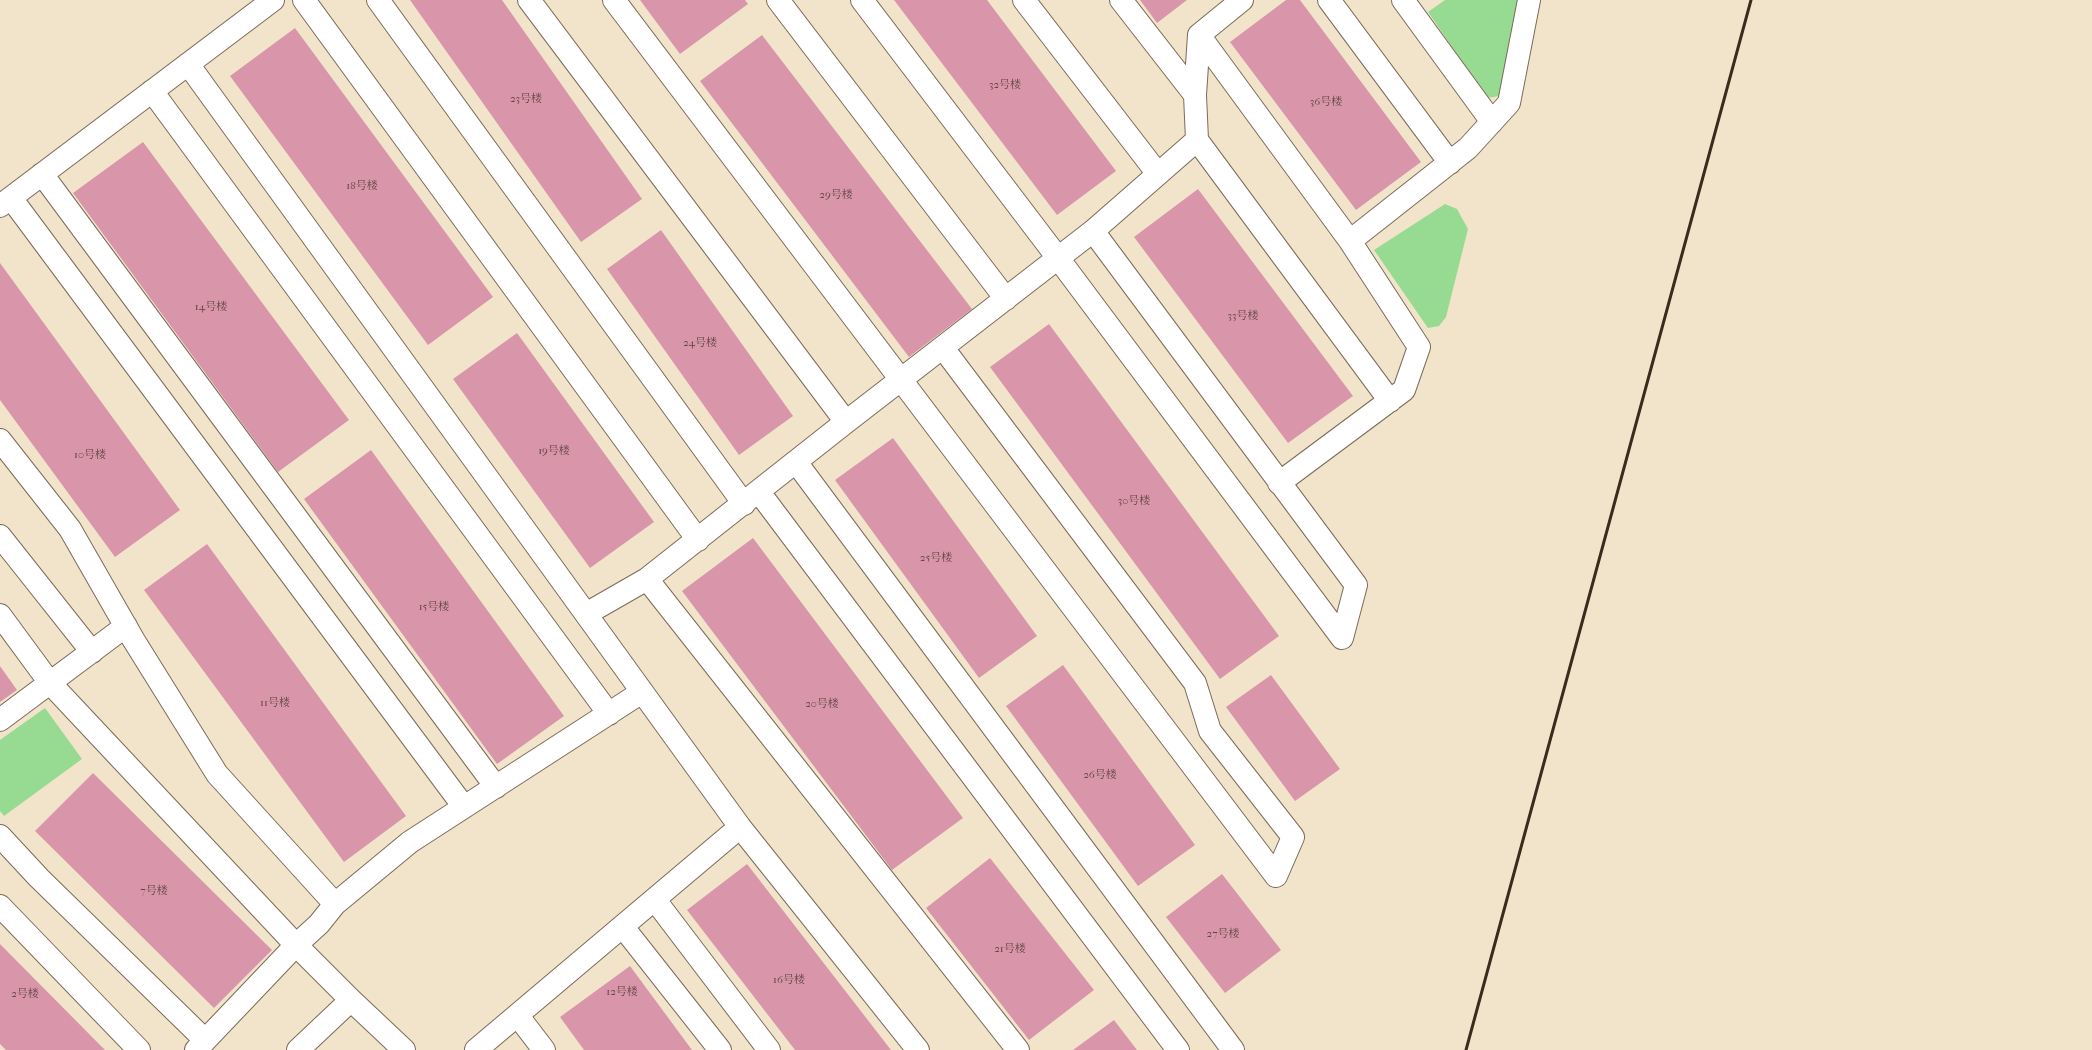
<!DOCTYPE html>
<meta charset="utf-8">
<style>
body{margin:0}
canvas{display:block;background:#f2e4ca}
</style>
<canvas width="2092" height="1050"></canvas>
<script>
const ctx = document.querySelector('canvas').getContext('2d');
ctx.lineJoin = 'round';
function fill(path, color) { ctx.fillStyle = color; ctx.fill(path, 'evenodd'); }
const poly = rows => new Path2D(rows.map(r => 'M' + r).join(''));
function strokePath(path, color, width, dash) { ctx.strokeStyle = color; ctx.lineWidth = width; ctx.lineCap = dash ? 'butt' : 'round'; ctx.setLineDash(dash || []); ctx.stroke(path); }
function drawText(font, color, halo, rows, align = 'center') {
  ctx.font = font + ' "IM FELL French Canon","Noto Serif SC",serif'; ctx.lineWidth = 3; ctx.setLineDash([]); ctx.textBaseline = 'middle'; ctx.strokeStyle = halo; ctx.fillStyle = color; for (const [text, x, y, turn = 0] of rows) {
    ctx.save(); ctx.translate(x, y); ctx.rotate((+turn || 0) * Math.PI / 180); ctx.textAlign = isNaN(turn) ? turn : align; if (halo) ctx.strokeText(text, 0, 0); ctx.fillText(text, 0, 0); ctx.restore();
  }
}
fill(poly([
 [1445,0,1518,0,1499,96,1487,98,1428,12],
 [1445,204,1457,209,1468,229,1446,317,1439,326,1428,328,1374,250],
 [45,708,82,759,4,816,0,811,0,740]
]), '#97da92');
fill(poly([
 [410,0,502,0,642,199,581,242],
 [640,0,745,0,748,4,680,54],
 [894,0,987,0,1116,171,1057,215],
 [1140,0,1187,0,1157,23],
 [1286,0,1300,0,1421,162,1356,210,1230,42],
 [295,28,493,297,428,345,230,76],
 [762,35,972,309,909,357,700,81],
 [143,142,349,420,278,472,73,193],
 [1198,189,1353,396,1288,443,1134,237],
 [661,230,793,416,739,455,607,269],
 [0,263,180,510,115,557,0,400],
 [1049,324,1279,636,1220,679,990,367],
 [517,333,654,522,590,568,453,379],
 [893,438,1037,636,979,678,835,480],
 [371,450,564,716,497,764,304,499],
 [753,538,963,818,892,870,682,591],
 [207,544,406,816,344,862,144,590],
 [1063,665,1195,845,1138,886,1006,706],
 [0,666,17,690,0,702],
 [1271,675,1340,769,1295,801,1226,707],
 [93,773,272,950,214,1008,35,831],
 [990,858,1094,990,1029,1040,926,908],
 [747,864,891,1050,795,1050,687,910],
 [1222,874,1281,950,1225,993,1166,917],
 [0,944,105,1050,6,1050,0,1044],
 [630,966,692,1050,584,1050,560,1017],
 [1114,1020,1137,1050,1073,1050]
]), '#d996ab');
const minor = poly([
 [304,0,698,540],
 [378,0,744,504],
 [529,0,846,422],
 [614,0,1276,876,1293,837,1210,731,1195,683,943,348],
 [778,0,1006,299],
 [862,0,1058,258,1342,638,1356,585,1093,231],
 [1024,0,1158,174],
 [1121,0,1195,95],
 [1329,0,1450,163],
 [1403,0,1492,122],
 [1199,35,1350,241],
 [188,64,740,827,918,1050],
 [152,91,609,714],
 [1197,140,1390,401],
 [42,174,496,787],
 [11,198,464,807],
 [0,206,273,0],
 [0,440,70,529,133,639,217,774,335,904,319,924,296,945,196,1050],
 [796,462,1233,1050],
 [1279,483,1404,390,1419,347,1350,241,1468,148,1509,103,1529,0],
 [759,492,1178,1050],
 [0,536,92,652],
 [647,579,1018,1050],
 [586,614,647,579,846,422,1093,231,1197,140,1195,95,1199,35,1242,0],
 [0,615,50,683,296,945,351,1000],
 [0,720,126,626],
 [0,836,39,878,205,1040],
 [655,900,769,1050],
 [335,904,410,842,642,692],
 [0,906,139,1050],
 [623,927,720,1050],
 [518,1016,544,1050],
 [298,1050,351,1000,404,1050],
 [476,1050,740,827]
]);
strokePath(minor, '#7b6b5a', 24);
strokePath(minor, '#fff', 22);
strokePath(poly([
 [1466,1050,1751,0]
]), '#3b2a1e', 3);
drawText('11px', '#624541', null, [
 ["32号楼",1005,85],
 ["23号楼",526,99],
 ["36号楼",1326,102],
 ["18号楼",362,186],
 ["29号楼",836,195],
 ["14号楼",211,307],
 ["33号楼",1243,316],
 ["24号楼",700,343],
 ["19号楼",554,451],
 ["10号楼",90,455],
 ["30号楼",1134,501],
 ["25号楼",936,558],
 ["15号楼",434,607],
 ["11号楼",275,703],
 ["20号楼",822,704],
 ["26号楼",1100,775],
 ["7号楼",154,891],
 ["27号楼",1223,934],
 ["21号楼",1010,949],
 ["16号楼",789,980],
 ["12号楼",622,992],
 ["2号楼",25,994]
]);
</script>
